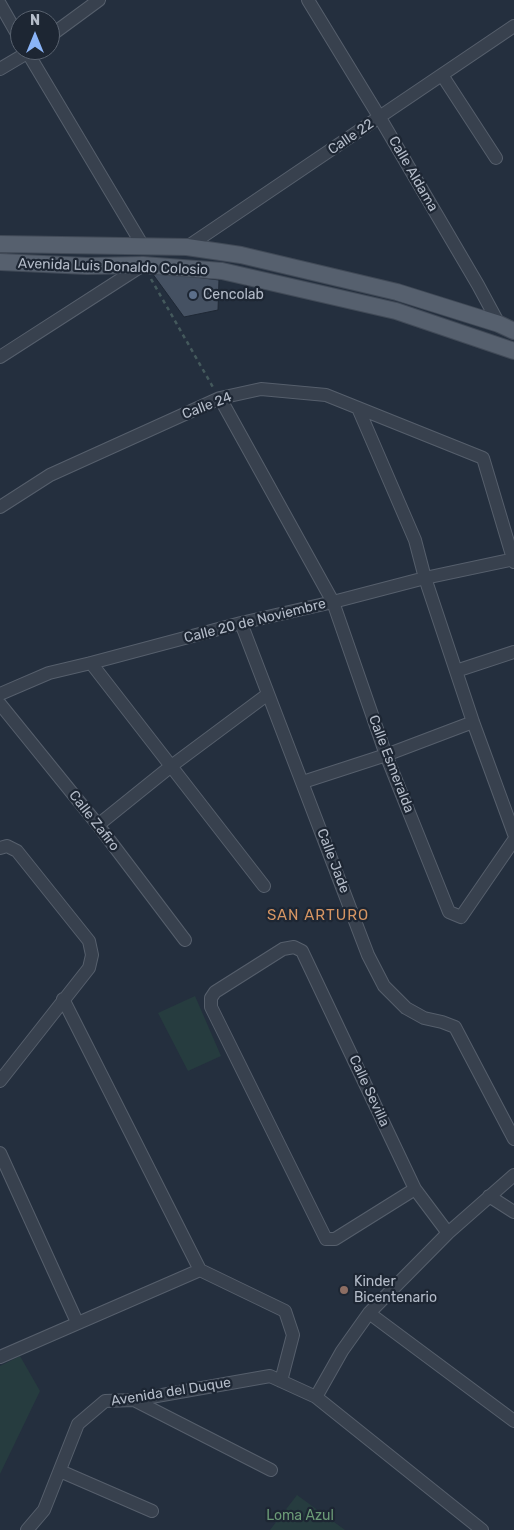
<!DOCTYPE html>
<style>
body{margin:0}
#map{position:relative;width:514px;height:1530px;overflow:hidden;background:#242f3e;font-family:Rubik,sans-serif}
canvas{display:block}
.north{position:absolute;left:10px;top:10px;width:50px;height:50px;box-sizing:border-box;background:#1d2633;border:1px solid #59626f;border-radius:50%;rotate:0deg;font-size:14px;font-weight:700;line-height:20px;text-align:center;color:#b4bcc9}
.north::after{content:'';display:block;margin:auto;width:18px;height:22px;background:#8ab4f8;clip-path:polygon(50% 0,100% 100%,50% 72%,0 100%)}
</style>
<div id="map">
<canvas width="514" height="1530"></canvas>
<div class="north">N</div>
</div>
<script>
const ctx = document.querySelector('canvas').getContext('2d');
ctx.lineJoin = 'round';
function fill(path, color) { ctx.fillStyle = color; ctx.fill(path, 'evenodd'); }
const poly = rows => new Path2D(rows.map(r => 'M' + r).join(''));
function strokePath(path, color, width, dash) { ctx.strokeStyle = color; ctx.lineWidth = width; ctx.lineCap = dash ? 'butt' : 'round'; ctx.setLineDash(dash || []); ctx.stroke(path); }
function drawText(font, color, halo, rows, align = 'center') {
  ctx.font = font + ' Rubik,sans-serif'; ctx.lineWidth = 4.5; ctx.setLineDash([]); ctx.textBaseline = 'middle'; ctx.strokeStyle = halo; ctx.fillStyle = color; for (const [text, x, y, turn = 0] of rows) {
    ctx.save(); ctx.translate(x, y); ctx.rotate((+turn || 0) * Math.PI / 180); ctx.textAlign = isNaN(turn) ? turn : align; if (halo) ctx.strokeText(text, 0, 0); ctx.fillText(text, 0, 0); ctx.restore();
  }
}
fill(poly([
 [195,996,221,1056,188,1071,158,1013],
 [20,1356,40,1391,0,1474,0,1366],
 [297,1495,345,1530,270,1530]
]), '#263c3f');
const building = poly([
 [157,272,219,280,218,310,184,317,152,273,157,272]
]);
fill(building, '#455162');
strokePath(building, '#1f2835', 1);
const minor = poly([
 [308,0,380,118,478,285,499,324],
 [0,4,20,39],
 [50,36,99,0],
 [26,50,143,246],
 [0,69,32,50],
 [442,75,496,158],
 [187,247,514,26],
 [0,357,143,265],
 [220,398,333,602,386,755,449,912,461,917,514,840],
 [358,408,415,540,425,578,473,722,514,834],
 [0,507,50,475,220,398,261,389,326,395,483,458,514,562],
 [241,623,368,955,384,986,406,1008,424,1018,442,1022,455,1027,514,1139],
 [91,663,264,886],
 [456,671,514,652],
 [0,694,49,673,91,663,241,623,333,602,425,578,514,559],
 [0,704,98,825,185,940],
 [303,782,386,755,473,722],
 [98,825,170,767,268,694],
 [0,848,7,846,17,851,89,941,92,955,89,968,0,1081],
 [63,999,200,1270,285,1311,293,1335,281,1381],
 [0,1153,77,1322],
 [415,1189,335,1239,326,1239,211,1007,211,998,215,992,283,949,294,947,302,951,415,1189,448,1233],
 [489,1196,514,1212],
 [369,1313,514,1421],
 [0,1357,200,1270],
 [316,1397,342,1351,369,1313,448,1233,514,1175],
 [134,1400,271,1470],
 [60,1471,152,1511],
 [27,1530,44,1510,78,1424,105,1401,134,1400,270,1376,316,1397,482,1530]
]);
const major = poly([
 [0,244,187,247,241,255,397,292,499,324,514,331],
 [0,262,87,266,143,265,222,271,396,311,514,351]
]);
strokePath(minor, '#565f6c', 14);
strokePath(major, '#414a57', 18);
strokePath(poly([
 [151,279,214,389]
]), '#44595c', 2.5, [4, 4]);
strokePath(minor, '#38414e', 12);
strokePath(major, '#56606e', 16);
for (const [x, y, r, color] of [
 [193,295,5,"#5c6f8a"],
 [344,1290,5,"#8d6e63"]
]) { const dot = new Path2D(); dot.arc(x, y, r, 0, 2 * Math.PI); ctx.fillStyle = color; ctx.fill(dot); strokePath(dot, '#1d2633', 2); }
drawText('14px', '#b4bcc9', '#1d2633', [
 ["Calle 22",351,137,-34],
 ["Calle Aldama",413,174,60],
 ["Avenida Luis Donaldo Colosio",113,267,2],
 ["Calle 24",207,406,-21],
 ["Calle 20 de Noviembre",255,621,-14],
 ["Calle Esmeralda",391,764,69],
 ["Calle Zafiro",94,821,52],
 ["Calle Jade",333,861,69],
 ["Calle Sevilla",369,1091,65],
 ["Avenida del Duque",171,1392,-9]
]);
drawText('14px', '#b4bcc9', '#1d2633', [
 ["Cencolab",203,295],
 ["Kinder",354,1282],
 ["Bicentenario",354,1298]
], 'left');
drawText('14px', '#6b9a76', '#1d2633', [
 ["Loma Azul",300,1516]
]);
ctx.letterSpacing = '1px';
drawText('15px', '#d59563', '#1d2633', [
 ["SAN ARTURO",318,916]
]);
ctx.letterSpacing = '0px';
</script>
